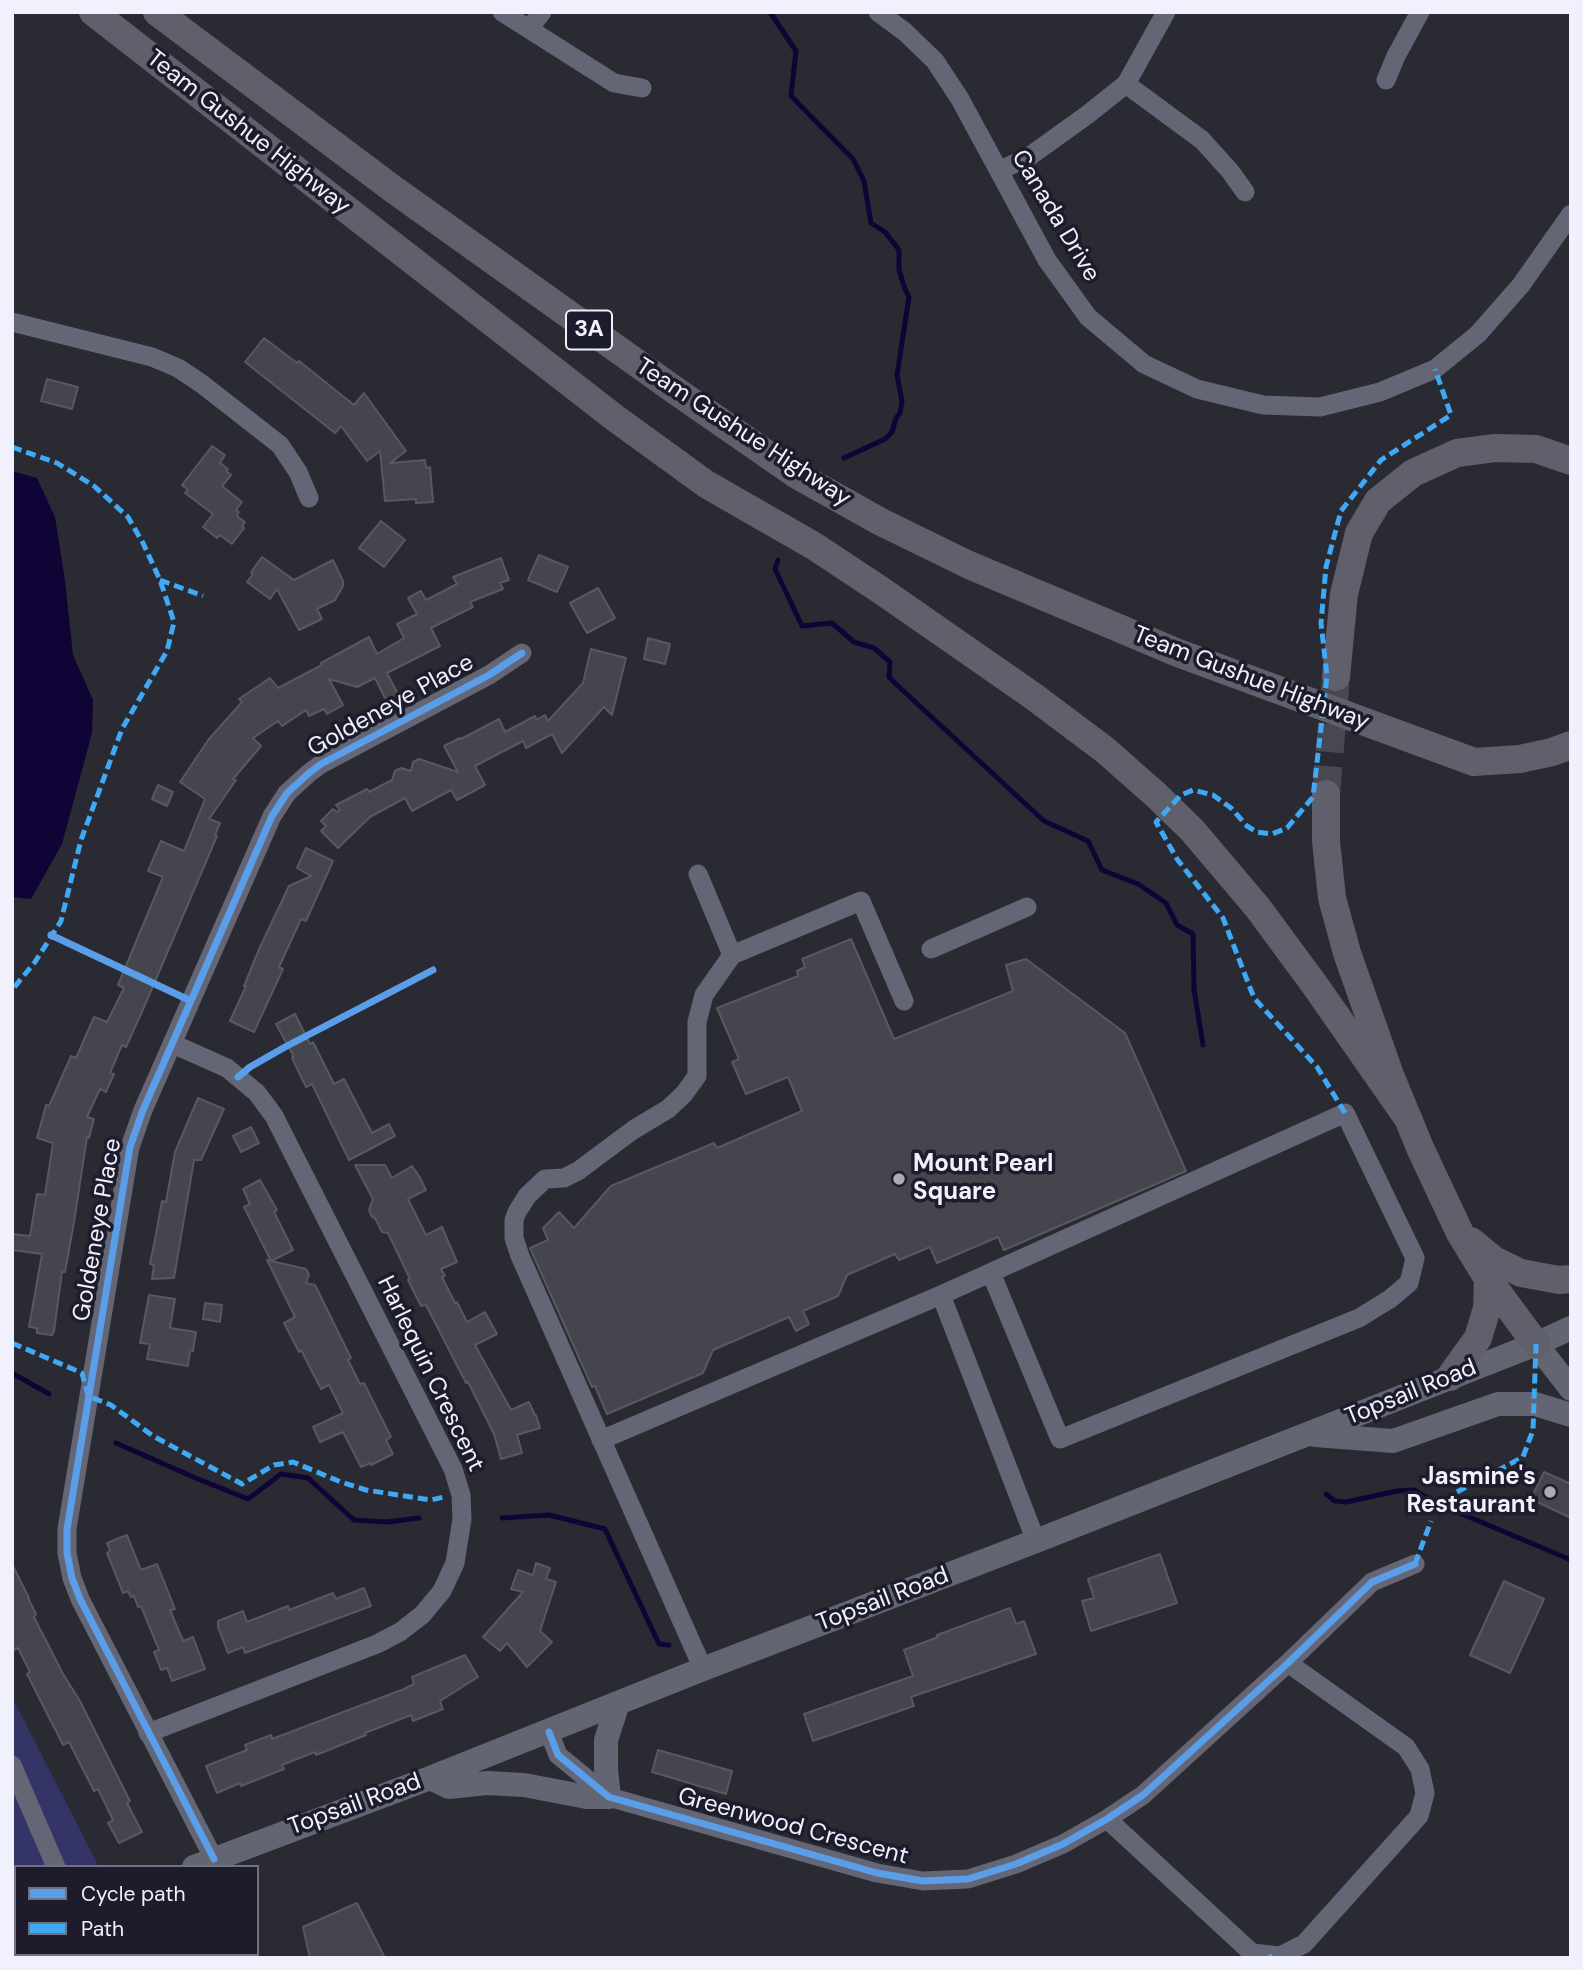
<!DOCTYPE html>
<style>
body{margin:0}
#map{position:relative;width:1583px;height:1970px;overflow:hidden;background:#292a32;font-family:"DM Sans",sans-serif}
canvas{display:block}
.frame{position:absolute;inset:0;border:14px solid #f0f1fc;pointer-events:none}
.legend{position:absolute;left:14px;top:1865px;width:245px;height:91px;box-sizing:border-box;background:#1c1c2c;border:2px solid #71717f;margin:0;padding:9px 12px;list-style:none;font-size:21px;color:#f0f1fc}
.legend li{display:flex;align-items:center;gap:14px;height:35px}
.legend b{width:35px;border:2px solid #71717f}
</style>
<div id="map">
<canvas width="1583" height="1970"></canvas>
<div class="frame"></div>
<ul class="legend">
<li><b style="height:9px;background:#5a9eea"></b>Cycle path</li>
<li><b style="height:9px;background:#3fa9f5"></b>Path</li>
</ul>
</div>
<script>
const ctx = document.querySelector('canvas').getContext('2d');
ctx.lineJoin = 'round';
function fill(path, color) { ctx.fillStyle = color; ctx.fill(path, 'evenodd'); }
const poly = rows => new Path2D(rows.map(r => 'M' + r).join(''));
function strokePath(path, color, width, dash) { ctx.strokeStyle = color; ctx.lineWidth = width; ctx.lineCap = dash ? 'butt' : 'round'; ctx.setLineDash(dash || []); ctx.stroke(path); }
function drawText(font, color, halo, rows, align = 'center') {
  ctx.font = font + ' "DM Sans",sans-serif'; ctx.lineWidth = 7; ctx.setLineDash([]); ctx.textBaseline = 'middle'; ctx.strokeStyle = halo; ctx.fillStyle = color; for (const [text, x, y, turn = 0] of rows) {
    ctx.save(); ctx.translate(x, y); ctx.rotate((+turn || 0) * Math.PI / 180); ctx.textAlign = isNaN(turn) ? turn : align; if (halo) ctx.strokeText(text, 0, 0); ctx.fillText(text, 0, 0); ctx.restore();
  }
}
fill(poly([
 [12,1697,99,1867,16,1867,16,1906,12,1908]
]), '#353467');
fill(poly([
 [12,471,37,478,55,517,65,581,73,655,93,700,92,733,62,844,31,899,12,897]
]), '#100437');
strokePath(poly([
 [770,12,796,51,791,96,853,159,864,181,871,223,885,232,899,250,899,270,905,289,909,297,897,375,902,401,900,413,896,418,892,432,885,439,844,458],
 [778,560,775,569,802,626,832,623,854,642,874,648,890,662,889,677,897,685,1044,821,1088,841,1102,870,1138,884,1166,903,1177,925,1193,934,1194,989,1203,1045],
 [12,1373,49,1394],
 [116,1443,198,1479,248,1499,281,1474,308,1478,354,1520,387,1522,419,1518],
 [1326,1494,1335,1501,1346,1502,1397,1491,1414,1490,1436,1503,1571,1560],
 [502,1518,549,1515,605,1529,659,1644,669,1645]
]), '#100437', 5);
const building = poly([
 [264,338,297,363,299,361,354,405,364,393,406,451,390,463,425,460,426,468,430,467,433,502,416,503,416,499,385,501,380,451,367,461,341,426,335,433,245,362,264,338],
 [47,379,78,387,72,409,41,401,47,379],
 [212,446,225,455,220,463,228,469,226,471,231,475,222,486,242,502,236,510,239,512,237,515,239,518,245,522,242,527,244,528,232,544,220,535,217,538,203,527,213,514,185,493,188,490,182,485,212,446],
 [381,521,405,540,384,567,359,548,381,521],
 [539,555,568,567,557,592,528,580,539,555],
 [262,557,294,580,333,560,343,581,343,586,335,600,317,609,322,619,299,630,277,589,270,599,247,582,253,574,251,572,262,557],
 [501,558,509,580,500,583,503,589,470,602,473,607,431,628,440,646,387,673,400,698,388,704,375,678,357,687,329,679,343,705,327,714,324,709,309,716,306,710,282,726,278,721,253,738,261,746,233,779,236,780,209,819,220,823,215,835,217,836,145,1005,126,1047,122,1045,110,1073,114,1074,106,1092,100,1089,87,1117,94,1119,89,1138,87,1137,74,1222,65,1272,62,1272,54,1331,52,1335,37,1333,37,1328,29,1327,42,1254,12,1250,12,1234,30,1236,37,1194,45,1195,53,1143,37,1138,46,1105,49,1106,71,1056,76,1058,94,1017,107,1022,124,988,118,985,163,877,148,871,161,841,184,851,205,799,180,782,209,739,242,702,239,699,270,678,278,688,322,665,321,663,369,637,377,654,404,638,397,624,417,614,408,598,421,591,426,600,457,584,453,577,501,558],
 [598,588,615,618,587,633,570,603,598,588],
 [648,638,670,644,665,664,644,659,648,638],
 [591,649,626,658,612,715,604,707,562,753,552,734,526,748,523,741,475,766,485,785,457,800,451,790,412,811,405,798,370,817,338,848,321,831,326,826,321,821,333,809,337,812,340,810,336,805,367,789,369,792,392,780,395,771,401,768,411,771,413,762,419,759,458,772,444,746,460,738,461,739,499,719,505,732,535,716,536,720,545,715,548,721,583,683,591,649],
 [158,785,173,792,167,806,152,799,158,785],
 [306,848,333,861,306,921,301,919,279,967,283,969,254,1032,230,1021,246,986,244,986,260,947,289,886,311,876,297,868,306,848],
 [851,939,894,1039,1013,991,1006,965,1026,959,1125,1033,1186,1171,1004,1250,998,1237,937,1263,930,1247,899,1260,895,1254,847,1275,838,1296,803,1311,809,1324,796,1331,789,1317,713,1350,703,1373,607,1414,595,1386,592,1387,530,1248,548,1240,543,1228,559,1212,574,1228,611,1186,714,1143,717,1148,802,1111,788,1077,746,1094,732,1062,739,1059,717,1008,798,976,797,971,805,967,802,959,851,939],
 [295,1014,310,1044,313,1042,334,1084,344,1079,372,1133,389,1124,395,1136,349,1160,312,1084,306,1087,292,1058,294,1057,276,1024,295,1014],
 [198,1098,224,1109,201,1160,194,1160,174,1278,152,1279,154,1265,150,1264,156,1234,162,1201,166,1202,175,1152,198,1098],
 [251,1127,259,1143,241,1152,233,1136,251,1127],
 [355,1165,385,1165,392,1178,412,1166,419,1176,426,1190,408,1199,426,1235,442,1227,457,1262,441,1269,445,1276,442,1277,455,1303,457,1302,467,1322,485,1312,497,1334,475,1345,511,1410,529,1402,535,1415,536,1415,540,1428,517,1435,522,1453,501,1459,494,1434,468,1382,466,1383,426,1305,421,1306,408,1280,410,1279,388,1233,382,1232,375,1218,372,1217,369,1210,373,1199,355,1165],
 [260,1180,277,1210,274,1212,293,1250,271,1261,306,1269,309,1275,306,1283,315,1285,351,1358,348,1360,360,1384,364,1383,391,1437,386,1440,393,1454,371,1465,370,1463,361,1467,343,1432,320,1442,313,1427,343,1413,329,1385,321,1389,301,1350,299,1352,284,1323,295,1317,267,1260,271,1261,244,1207,250,1204,243,1189,260,1180],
 [149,1295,175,1299,170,1328,196,1332,193,1351,190,1350,188,1366,147,1359,150,1344,140,1343,149,1295],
 [205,1303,222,1305,220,1322,203,1319,205,1303],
 [1544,1472,1571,1484,1571,1518,1531,1499,1544,1472],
 [127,1535,141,1570,157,1564,175,1609,170,1610,183,1641,193,1637,205,1669,172,1681,167,1668,161,1670,154,1652,159,1650,141,1606,138,1607,134,1596,131,1597,128,1591,123,1593,107,1553,110,1551,107,1543,127,1535],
 [1160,1554,1177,1603,1091,1631,1082,1601,1094,1598,1088,1579,1160,1554],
 [536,1563,550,1568,546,1579,556,1582,540,1631,552,1642,527,1667,507,1643,500,1651,483,1637,523,1592,511,1589,518,1570,533,1575,536,1563],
 [12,1564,29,1598,28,1598,36,1614,34,1617,63,1674,80,1701,130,1801,127,1803,142,1832,119,1843,108,1823,113,1820,98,1789,94,1791,69,1742,63,1745,27,1674,30,1672,18,1648,12,1651,12,1564],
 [1504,1581,1544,1599,1510,1673,1470,1655,1504,1581],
 [364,1588,371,1606,245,1653,243,1647,228,1653,218,1627,218,1621,243,1611,247,1622,288,1606,289,1610,333,1593,336,1599,364,1588],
 [1010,1608,1016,1624,1024,1621,1036,1654,911,1697,914,1706,813,1741,804,1714,913,1676,904,1650,938,1637,937,1635,1010,1608],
 [465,1655,478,1677,440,1701,443,1709,413,1721,411,1715,365,1733,366,1735,316,1755,315,1752,282,1765,284,1769,241,1786,240,1783,217,1793,206,1766,247,1750,245,1745,271,1735,272,1739,404,1689,414,1684,412,1677,465,1655],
 [658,1750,732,1771,726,1794,652,1772,658,1750],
 [357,1903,385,1958,310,1958,303,1927,357,1903]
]);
fill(building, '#45464d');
strokePath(building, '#585860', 2);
strokePath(poly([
 [1326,794,1336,677]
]), '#474850', 28, [28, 14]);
strokePath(poly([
 [502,12,614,83,642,88],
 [878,12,905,32,935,61,960,99,1047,260,1088,317,1144,364,1197,389,1263,405,1320,407,1380,392,1435,369,1478,334,1521,285,1571,214],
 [529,29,542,12],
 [1386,80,1396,56,1420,12],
 [1126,84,1202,140,1230,171,1245,192],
 [999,171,1030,156,1087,115,1126,84,1166,12],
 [12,322,152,357,178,368,202,384,280,445,298,472,309,498],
 [698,874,732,955],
 [931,949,1027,907],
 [941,1295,1036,1541],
 [601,1440,941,1295,1345,1113,1415,1258,1409,1283,1390,1299,1359,1318,1060,1439,991,1273],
 [703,1669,520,1256,514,1238,514,1220,517,1212,527,1196,545,1179,564,1178,578,1171,633,1130,668,1109,684,1094,697,1076,697,1022,704,995,732,955,861,901,904,1001],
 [549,1732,558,1755,609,1797,877,1873,923,1881,968,1879,1016,1864,1063,1844,1107,1819,1143,1795,1288,1663,1372,1582,1415,1564],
 [148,1733,377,1644,400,1632,422,1615,442,1591,455,1563,462,1519,461,1495,453,1469,274,1116,257,1093,227,1068,173,1044],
 [12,1765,56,1867],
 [1107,1819,1252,1953,1280,1956,1304,1944,1419,1816,1425,1793,1420,1769,1406,1747,1288,1663],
 [214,1859,80,1599,72,1578,67,1553,67,1529,130,1147,143,1110,272,816,287,793,309,773,321,764,489,675,522,653]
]), '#646675', 19);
strokePath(poly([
 [1536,1344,1571,1389],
 [1315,1435,1393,1441,1498,1404,1535,1404,1571,1415],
 [430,1778,449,1787,487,1783,524,1785,587,1797,609,1797,606,1770,606,1740,618,1703],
 [194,1867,430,1778,703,1669,1036,1541,1536,1344,1571,1328],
 [12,1937,16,1935]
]), '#646573', 24);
strokePath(poly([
 [93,12,615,418,706,484,814,546,882,591,1033,696,1105,750,1156,795,1192,830,1258,908,1314,984,1409,1120],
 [157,12,393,189,676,391,797,475,881,522,969,565,1178,653,1474,762,1520,759,1552,752,1571,745],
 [1336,677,1344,594,1359,533,1378,501,1413,473,1457,453,1495,448,1536,449,1571,461],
 [1326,794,1326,841,1332,898,1347,953,1390,1075,1421,1150,1460,1233,1488,1279,1536,1344],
 [1471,1241,1494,1260,1521,1273,1559,1280,1571,1279],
 [1450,1377,1478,1338,1487,1308,1488,1279]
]), '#5f606b', 28);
strokePath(poly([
 [12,447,57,463,94,486,128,517,143,543,160,580,174,622,167,651,122,729,81,840,61,921,35,962,12,990],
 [160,580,203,596],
 [1345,1113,1317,1067,1254,998,1223,918,1177,859,1156,822,1181,795,1193,790,1213,795,1231,808,1247,826,1257,832,1272,834,1287,828,1313,797,1327,676,1321,623,1326,567,1341,511,1381,460,1451,415,1435,369],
 [12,1343,82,1373,88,1396,111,1405,153,1436,242,1484,274,1465,293,1462,341,1482,366,1490,431,1500,444,1497],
 [1457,1492,1523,1457,1533,1430,1536,1344],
 [1415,1564,1431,1521],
 [1269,1955,1271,1958]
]), '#3fa9f5', 5, [10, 5]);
strokePath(poly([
 [51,935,191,1001],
 [238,1077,250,1067,285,1047,433,970],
 [549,1732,558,1755,609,1797,877,1873,923,1881,968,1879,1016,1864,1063,1844,1107,1819,1143,1795,1288,1663,1372,1582,1415,1564],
 [214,1859,80,1599,72,1578,67,1553,67,1529,130,1147,143,1110,272,816,287,793,309,773,321,764,489,675,522,653]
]), '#5a9eea', 7);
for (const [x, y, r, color] of [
 [899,1179,7,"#aaabb5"],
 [1550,1492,7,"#aaabb5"]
]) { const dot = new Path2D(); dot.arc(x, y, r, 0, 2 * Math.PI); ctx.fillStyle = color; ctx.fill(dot); strokePath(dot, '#1c1c2c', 2.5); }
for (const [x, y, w] of [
 [589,330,46]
]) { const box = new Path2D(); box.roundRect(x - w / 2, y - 19.5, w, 39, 5); ctx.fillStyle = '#1c1c2c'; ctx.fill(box); strokePath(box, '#f0f1fc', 2); }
drawText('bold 23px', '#f0f1fc', null, [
 ["3A",589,330]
]);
drawText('24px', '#f0f1fc', '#1c1c2c', [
 ["Team Gushue Highway",248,133,38],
 ["Canada Drive",1055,216,59],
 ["Team Gushue Highway",743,433,33],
 ["Team Gushue Highway",1251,679,21],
 ["Goldeneye Place",391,706,-29],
 ["Goldeneye Place",98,1230,-80],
 ["Harlequin Crescent",430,1374,64],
 ["Topsail Road",1411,1393,-22],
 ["Topsail Road",883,1600,-21],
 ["Topsail Road",355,1805,-20],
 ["Greenwood Crescent",793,1827,15]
]);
drawText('bold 24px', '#f0f1fc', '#1c1c2c', [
 ["Mount Pearl",913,1165],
 ["Square",913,1193],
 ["Jasmine's",1536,1478,"right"],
 ["Restaurant",1536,1506,"right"]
], 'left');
</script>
